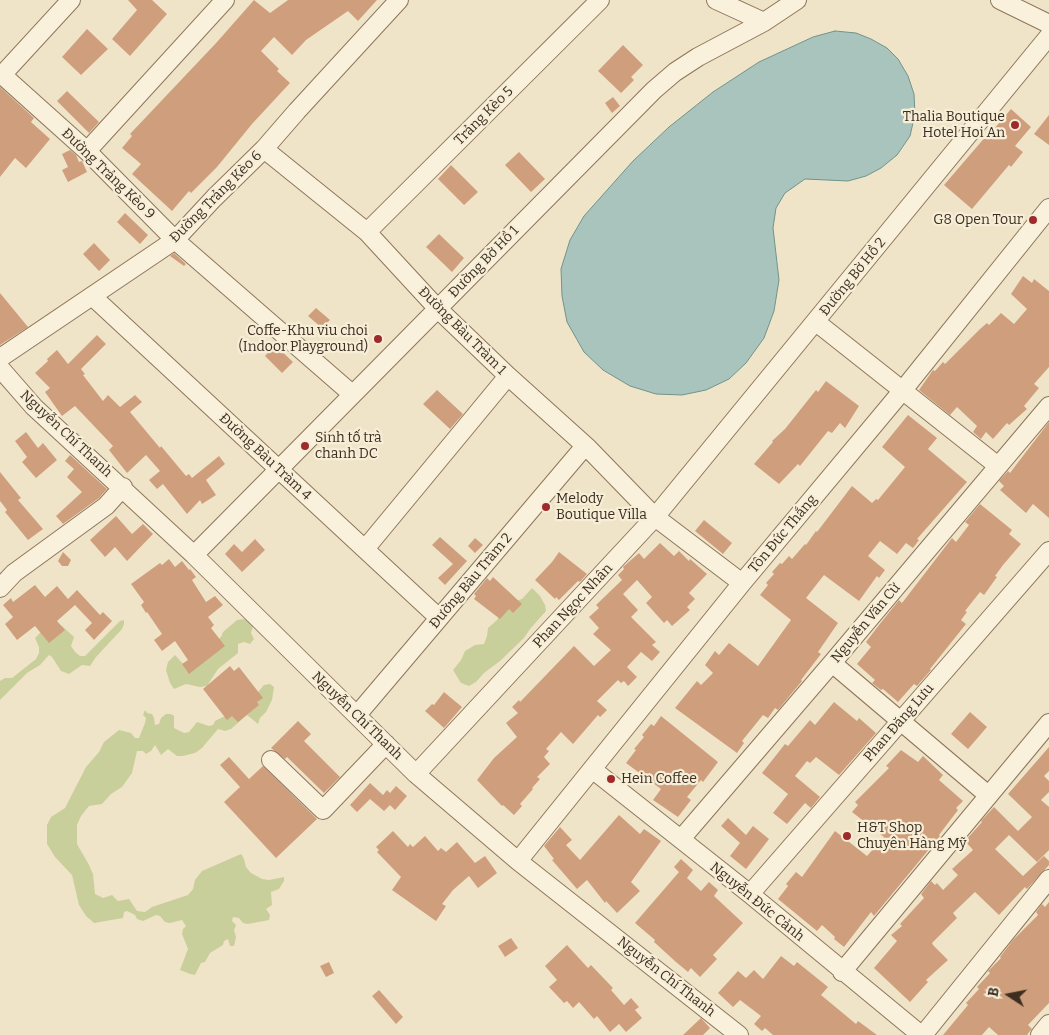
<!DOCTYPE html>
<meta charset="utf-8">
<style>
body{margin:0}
#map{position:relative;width:1049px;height:1035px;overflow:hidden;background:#f0e4c8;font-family:Bitter,serif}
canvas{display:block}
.north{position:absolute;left:984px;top:970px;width:50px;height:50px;-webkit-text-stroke:4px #f7eed8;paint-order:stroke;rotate:281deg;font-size:14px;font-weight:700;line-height:20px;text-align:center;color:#3d2e20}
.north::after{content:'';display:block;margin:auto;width:18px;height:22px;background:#3d2e20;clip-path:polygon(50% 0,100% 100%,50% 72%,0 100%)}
</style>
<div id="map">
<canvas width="1049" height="1035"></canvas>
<div class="north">B</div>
</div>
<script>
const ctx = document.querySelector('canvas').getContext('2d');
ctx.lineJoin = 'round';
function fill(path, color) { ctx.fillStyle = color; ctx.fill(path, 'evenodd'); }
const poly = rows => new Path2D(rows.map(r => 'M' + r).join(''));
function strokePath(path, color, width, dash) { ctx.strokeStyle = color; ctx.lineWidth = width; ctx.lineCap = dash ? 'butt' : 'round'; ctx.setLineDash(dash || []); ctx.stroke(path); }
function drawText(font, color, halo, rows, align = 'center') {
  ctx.font = font + ' Bitter,serif'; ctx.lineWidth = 4.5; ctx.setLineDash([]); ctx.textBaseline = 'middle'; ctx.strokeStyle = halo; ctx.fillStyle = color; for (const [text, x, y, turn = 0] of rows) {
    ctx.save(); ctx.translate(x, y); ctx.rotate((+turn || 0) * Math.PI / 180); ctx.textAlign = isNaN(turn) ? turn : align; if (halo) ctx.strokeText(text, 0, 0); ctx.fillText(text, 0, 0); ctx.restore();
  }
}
fill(poly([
 [532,588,540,596,545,605,546,611,530,629,524,638,500,661,484,673,476,682,469,686,461,683,453,670,461,660,465,651,475,645,484,644,487,636,488,628,497,620,502,611,511,602,522,599],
 [244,619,249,621,253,626,251,633,254,639,250,644,244,642,238,644,238,653,218,669,207,686,200,687,186,684,174,689,170,683,166,670,168,662,175,655,184,665,221,637,223,632,237,620],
 [124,620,124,624,122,629,96,657,90,666,82,665,69,674,61,671,52,657,49,655,40,665,27,673,0,700,0,681,5,678,12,678,36,659,39,653,39,647,35,638,41,632,53,625,62,626,74,637,71,646,75,652,80,656,85,656,120,621],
 [270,684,274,687,272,700,266,712,260,718,258,724,247,715,231,729,225,731,218,729,202,748,195,753,183,756,177,756,168,749,161,755,155,745,151,751,146,754,143,751,137,751,132,773,122,787,111,794,102,804,89,806,81,816,77,825,77,844,89,865,93,874,95,894,103,898,112,895,118,901,129,899,137,911,145,912,152,907,188,895,193,889,195,880,202,871,241,854,244,859,246,867,251,873,262,879,269,880,284,877,284,881,279,889,271,892,272,905,266,909,270,915,269,920,248,924,243,923,239,918,233,917,232,921,236,925,234,930,236,937,234,946,230,946,228,939,224,941,223,945,210,953,205,962,201,963,195,975,190,974,180,970,188,949,182,934,183,929,186,926,182,920,170,923,165,922,160,916,156,915,143,921,137,919,135,915,127,911,124,912,123,918,94,923,86,916,79,905,72,875,55,857,47,844,47,825,51,817,65,808,86,767,99,752,104,742,119,730,131,733,135,738,139,738,145,723,146,718,143,715,145,710,147,713,152,714,154,718,155,725,159,724,161,718,166,714,171,714,174,716,174,728,184,733,189,732,197,722,209,726,213,725,215,721,227,715,258,692,264,685]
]), '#c9cf9b');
const water = poly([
 [835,31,856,33,871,39,887,48,898,59,908,76,914,94,915,114,910,136,897,155,881,168,866,176,848,181,805,179,785,193,776,208,773,228,779,280,774,311,764,338,746,363,729,379,706,390,682,395,656,394,630,386,603,370,584,352,567,322,562,296,561,269,570,240,584,216,633,161,669,127,713,92,759,62,813,37,835,31]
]);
fill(water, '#a9c4bc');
strokePath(water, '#6f938a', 1);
fill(poly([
 [128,0,152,0,167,14,130,56,112,39,137,10],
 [254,0,270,13,288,0,377,0,358,21,348,11,306,40,292,55,274,37,261,51,279,69,277,71,290,83,252,124,217,167,191,193,189,191,172,211,132,174,141,164,122,148,132,136,130,134,217,42],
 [87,29,108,49,81,75,62,57],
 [623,45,643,65,631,77,634,80,621,93,598,71],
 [0,87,34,118,31,122,50,139,26,168,15,158,0,177],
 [67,91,99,122,89,133,57,101],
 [613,97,620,106,612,113,605,103],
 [1011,109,1031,127,1015,146,1023,152,1011,167,1009,165,972,209,944,185,993,128,994,129],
 [1049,115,1049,145,1034,134],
 [70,150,76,155,79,162,82,161,87,172,68,182,62,170,68,167,62,154],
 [519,152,545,179,531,192,505,165],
 [451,165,478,192,464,205,438,179],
 [125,213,148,235,140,244,117,222],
 [439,234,464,258,452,272,426,247],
 [94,243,110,260,99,271,83,254],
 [174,253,186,264,184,266,170,256],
 [1023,276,1032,283,1034,279,1049,291,1049,367,1034,384,1039,388,1024,406,1027,409,1009,425,1007,423,993,439,986,432,981,439,973,432,977,426,957,407,950,415,919,390,933,370,935,371,943,362,945,364,980,329,987,323,989,325,1001,313,1014,324,1027,309,1011,294],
 [0,293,28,327,0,345],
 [316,308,330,320,322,328,308,316],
 [97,335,106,344,81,369,85,374,83,375,103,401,108,395,120,407,135,395,142,402,130,412,160,448,161,446,186,476,189,474,192,478,219,456,225,464,206,480,216,495,202,504,200,500,187,514,163,484,157,489,149,480,160,471,146,455,127,473,109,450,113,446,75,406,62,416,45,392,50,388,35,373,48,361,47,359,57,350,68,364],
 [275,345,293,362,282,373,265,356],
 [826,381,859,406,845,428,840,423,832,433,828,431,800,466,798,464,779,484,754,464,773,442,772,441,785,429,816,390,818,392],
 [437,390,463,414,450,429,423,404],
 [908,415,937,438,928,449,967,482,917,539,919,540,913,548,906,543,897,554,880,541,868,556,885,570,879,578,877,576,859,601,824,575,806,598,838,623,818,652,821,654,801,680,802,681,778,710,775,708,768,718,763,715,742,741,744,743,737,753,675,708,697,681,701,685,713,673,705,665,715,651,719,655,729,643,758,666,791,620,760,595,768,585,766,583,774,574,772,572,780,563,782,564,789,556,792,559,805,544,806,545,816,531,817,532,852,486,872,503,876,499,878,500,905,467,882,447],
 [1049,422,1049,518,1033,504,1026,513,1000,490,1004,486,999,481,1008,471,1010,473,1016,465],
 [26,432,38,448,43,443,57,460,36,478,22,462,27,457,15,441],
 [70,455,107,489,99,498,63,524,56,516,82,492,67,477,74,469,65,461],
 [0,472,21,498,18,500,43,529,28,540,5,512,7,510,0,501],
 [980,504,1012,530,1009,534,1021,544,1003,565,995,576,997,577,984,595,980,592,965,611,967,612,961,620,966,624,930,669,931,670,917,686,914,684,898,702,883,689,881,690,872,683,875,680,857,664,871,647,866,642,879,625,899,600,902,603,952,538,956,542,969,525,965,522],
 [116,516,132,534,143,524,153,534,127,561,115,547,105,557,90,540],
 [704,520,732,543,723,554,695,531],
 [440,537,467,561,445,585,438,578,453,564,432,545],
 [475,538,483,545,475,553,468,546],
 [255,539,265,550,242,572,225,554,234,544,242,552],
 [660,543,674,556,679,551,689,561,690,559,707,574,689,593,695,599,687,607,690,610,672,626,667,620,664,623,646,603,652,597,637,580,623,594,638,610,631,617,656,642,652,645,660,652,652,661,641,652,627,667,637,677,628,686,624,681,621,683,618,680,597,701,607,710,600,717,598,715,573,744,561,732,546,749,549,751,544,757,550,764,537,777,540,779,532,788,533,789,520,804,522,806,514,815,503,805,502,806,477,780,494,758,517,737,506,723,518,713,512,707,519,700,520,702,574,646,594,666,611,650,593,634,599,628,589,617,599,608,596,605,622,580,618,575,624,569,623,567,639,553,644,559],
 [63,552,71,560,68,566,62,566,58,561],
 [559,552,587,574,580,582,578,581,559,600,556,597,555,599,535,580,552,562],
 [169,559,175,567,182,561,189,570,190,569,196,577,192,580,206,602,215,596,223,605,208,617,214,625,211,628,225,646,189,674,182,664,188,660,175,641,162,651,154,640,162,634,147,612,146,613,141,605,144,602,131,584,160,563,162,565],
 [493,577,522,604,513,613,509,609,500,619,474,599,476,596,474,594,487,578,490,581],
 [35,585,45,597,57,586,68,599,77,590,100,615,103,612,112,621,94,640,85,630,92,623,75,605,57,621,65,630,49,643,35,626,17,640,5,624,13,617,3,605,11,598,13,602],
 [230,666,234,671,239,667,263,698,257,702,259,705,238,722,232,716,227,720,203,689],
 [444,692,462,707,444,728,425,711,432,704,434,705],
 [834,702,857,721,859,718,876,733,839,775,816,757,810,763,807,761,795,776,820,797,811,808,805,803,787,824,773,813,788,794,762,773,785,744,788,746,810,720,815,725],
 [970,712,987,727,968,749,951,734],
 [661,716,718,762,703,782,701,780,687,797,691,800,678,817,653,800,661,789,626,763,636,750,634,749,644,737,642,735,651,724,654,726],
 [298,721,311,734,304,741,340,777,324,793,287,757,285,759,271,748],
 [1049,747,1049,771,1044,776,1049,781,1049,792,1041,800,1049,807,1049,850,1037,862,1009,835,995,849,1023,876,1044,856,1049,861,1049,865,1027,889,1025,887,999,915,975,892,953,913,957,918,932,943,933,945,948,960,926,980,928,982,910,1002,874,968,897,941,891,935,902,926,900,924,924,898,921,894,931,881,935,885,937,883,943,890,958,875,952,869,973,850,965,841,982,822,981,821,994,807,1018,831,1032,817,1008,794],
 [901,750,918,762,923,756,943,775,939,780,963,801,956,808,958,810,939,835,940,836,874,916,871,912,844,947,834,939,835,937,822,925,817,931,778,899,788,886,786,884,796,872,802,877,835,831,867,856,884,837,852,812,858,805,855,802,889,768,886,766],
 [229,757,249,779,263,766,317,819,276,858,224,802,240,787,220,765],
 [370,783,383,795,387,790,390,793,396,786,407,796,395,810,390,805,384,811,370,799,357,812,350,805],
 [619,815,640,834,644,829,661,841,631,882,640,891,617,913,606,901,605,903,587,880,577,889,552,860,554,859,544,846,560,827,572,840,566,845,580,860],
 [728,818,746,835,753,826,769,839,746,869,730,856,740,843,721,826],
 [393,831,408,847,410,844,413,847,425,836,438,851,441,848,446,852,457,842,475,863,485,856,497,873,478,888,469,876,453,890,442,904,446,906,436,921,392,890,401,877,377,852,379,850,376,847],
 [681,859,693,870,687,878,701,891,709,882,718,890,714,896,743,923,713,955,717,959,700,977,691,968,688,972,676,962,654,942,655,940,635,923,679,872,674,867],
 [1049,902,1049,1003,1028,1025,1032,1029,1030,1031,1027,1035,998,1035,989,1027,982,1035,943,1035,968,1005,966,1003,979,989,977,987,990,973,988,971,1001,958,1000,957,1013,940,1038,915,1036,912,1042,904,1045,907],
 [511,938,518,948,505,957,498,946],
 [567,945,588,968,591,965,613,988,611,990,624,1005,631,998,639,1007,635,1010,642,1018,626,1032,619,1024,610,1032,597,1016,594,1019,579,1002,573,1008,567,1001,564,1003,549,987,557,980,545,966],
 [781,956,794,966,797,962,828,987,821,995,856,1024,858,1021,877,1035,773,1035,765,1028,762,1031,754,1024,761,1016,740,1000,733,1007,718,993,738,971,746,978,754,970,763,979],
 [329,962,334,973,326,977,320,966],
 [379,990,403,1017,396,1024,372,996],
 [701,1018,710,1028,703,1035,683,1035]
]), '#cf9f7d');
const minor = poly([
 [716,0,764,22],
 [1000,0,1049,24],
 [0,73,87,151,175,240,352,394],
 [2,75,71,0],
 [264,149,367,232,438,309,508,376,588,448,655,517,742,583],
 [87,151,225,0],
 [367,232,600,0],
 [92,296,439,618],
 [816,322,998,466],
 [0,358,175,240,214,198,264,149,297,111,399,0],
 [0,368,34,407,194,555,416,774,518,861,739,1035],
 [365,549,508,376],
 [194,555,654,90,675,72,698,57,764,22,797,0],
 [0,588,14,573,106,506,123,487],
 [832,663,988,795],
 [357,715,585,446],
 [271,760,323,810,386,744],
 [592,769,750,894,921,1035],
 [416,774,655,517,1049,36],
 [681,839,832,663,1049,406],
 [518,861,742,583,903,390,1049,208],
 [750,894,1049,551],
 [842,972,1049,723],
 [923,1035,1049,879],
 [1040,1035,1049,1024]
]);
strokePath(minor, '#8d765c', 20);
strokePath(minor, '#faf1dc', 18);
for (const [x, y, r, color] of [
 [1015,125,5,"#9e2a2b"],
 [1033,220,5,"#9e2a2b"],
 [378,339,5,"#9e2a2b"],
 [305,446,5,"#9e2a2b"],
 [546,507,5,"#9e2a2b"],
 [611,779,5,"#9e2a2b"],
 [847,836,5,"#9e2a2b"]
]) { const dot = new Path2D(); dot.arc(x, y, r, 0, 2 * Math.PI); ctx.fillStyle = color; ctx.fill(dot); strokePath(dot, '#f7eed8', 2); }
drawText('14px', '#3d2e20', '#f7eed8', [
 ["Trảng Kèo 5",484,116,-45],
 ["Đường Trảng Kèo 9",108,174,44],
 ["Đường Trảng Kèo 6",216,197,-45],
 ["Đường Bờ Hồ 1",484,262,-46],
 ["Đường Bờ Hồ 2",853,277,-51],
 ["Đường Bàu Tràm 1",462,331,45],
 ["Nguyễn Chí Thanh",66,434,43],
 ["Đường Bàu Tràm 4",265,457,43],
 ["Tôn Đức Thắng",783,534,-50],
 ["Đường Bàu Tràm 2",471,581,-50],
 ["Phan Ngọc Nhân",573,606,-47],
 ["Nguyễn Văn Cừ",866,623,-50],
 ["Nguyễn Chí Thanh",357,716,44],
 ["Phan Đăng Lưu",899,723,-49],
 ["Nguyễn Đức Cảnh",757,902,39],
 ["Nguyễn Chí Thanh",666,977,38]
]);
drawText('14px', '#3d2e20', '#f7eed8', [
 ["Thalia Boutique",1005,117,"right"],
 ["Hotel Hoi An",1005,133,"right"],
 ["G8 Open Tour",1023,220,"right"],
 ["Coffe-Khu viu choi",368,331,"right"],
 ["(Indoor Playground)",368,347,"right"],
 ["Sinh tố trà",315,438],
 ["chanh DC",315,454],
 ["Melody",556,499],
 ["Boutique Villa",556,515],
 ["Hein Coffee",621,779],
 ["H&T Shop",857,828],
 ["Chuyên Hàng Mỹ",857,844]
], 'left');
</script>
